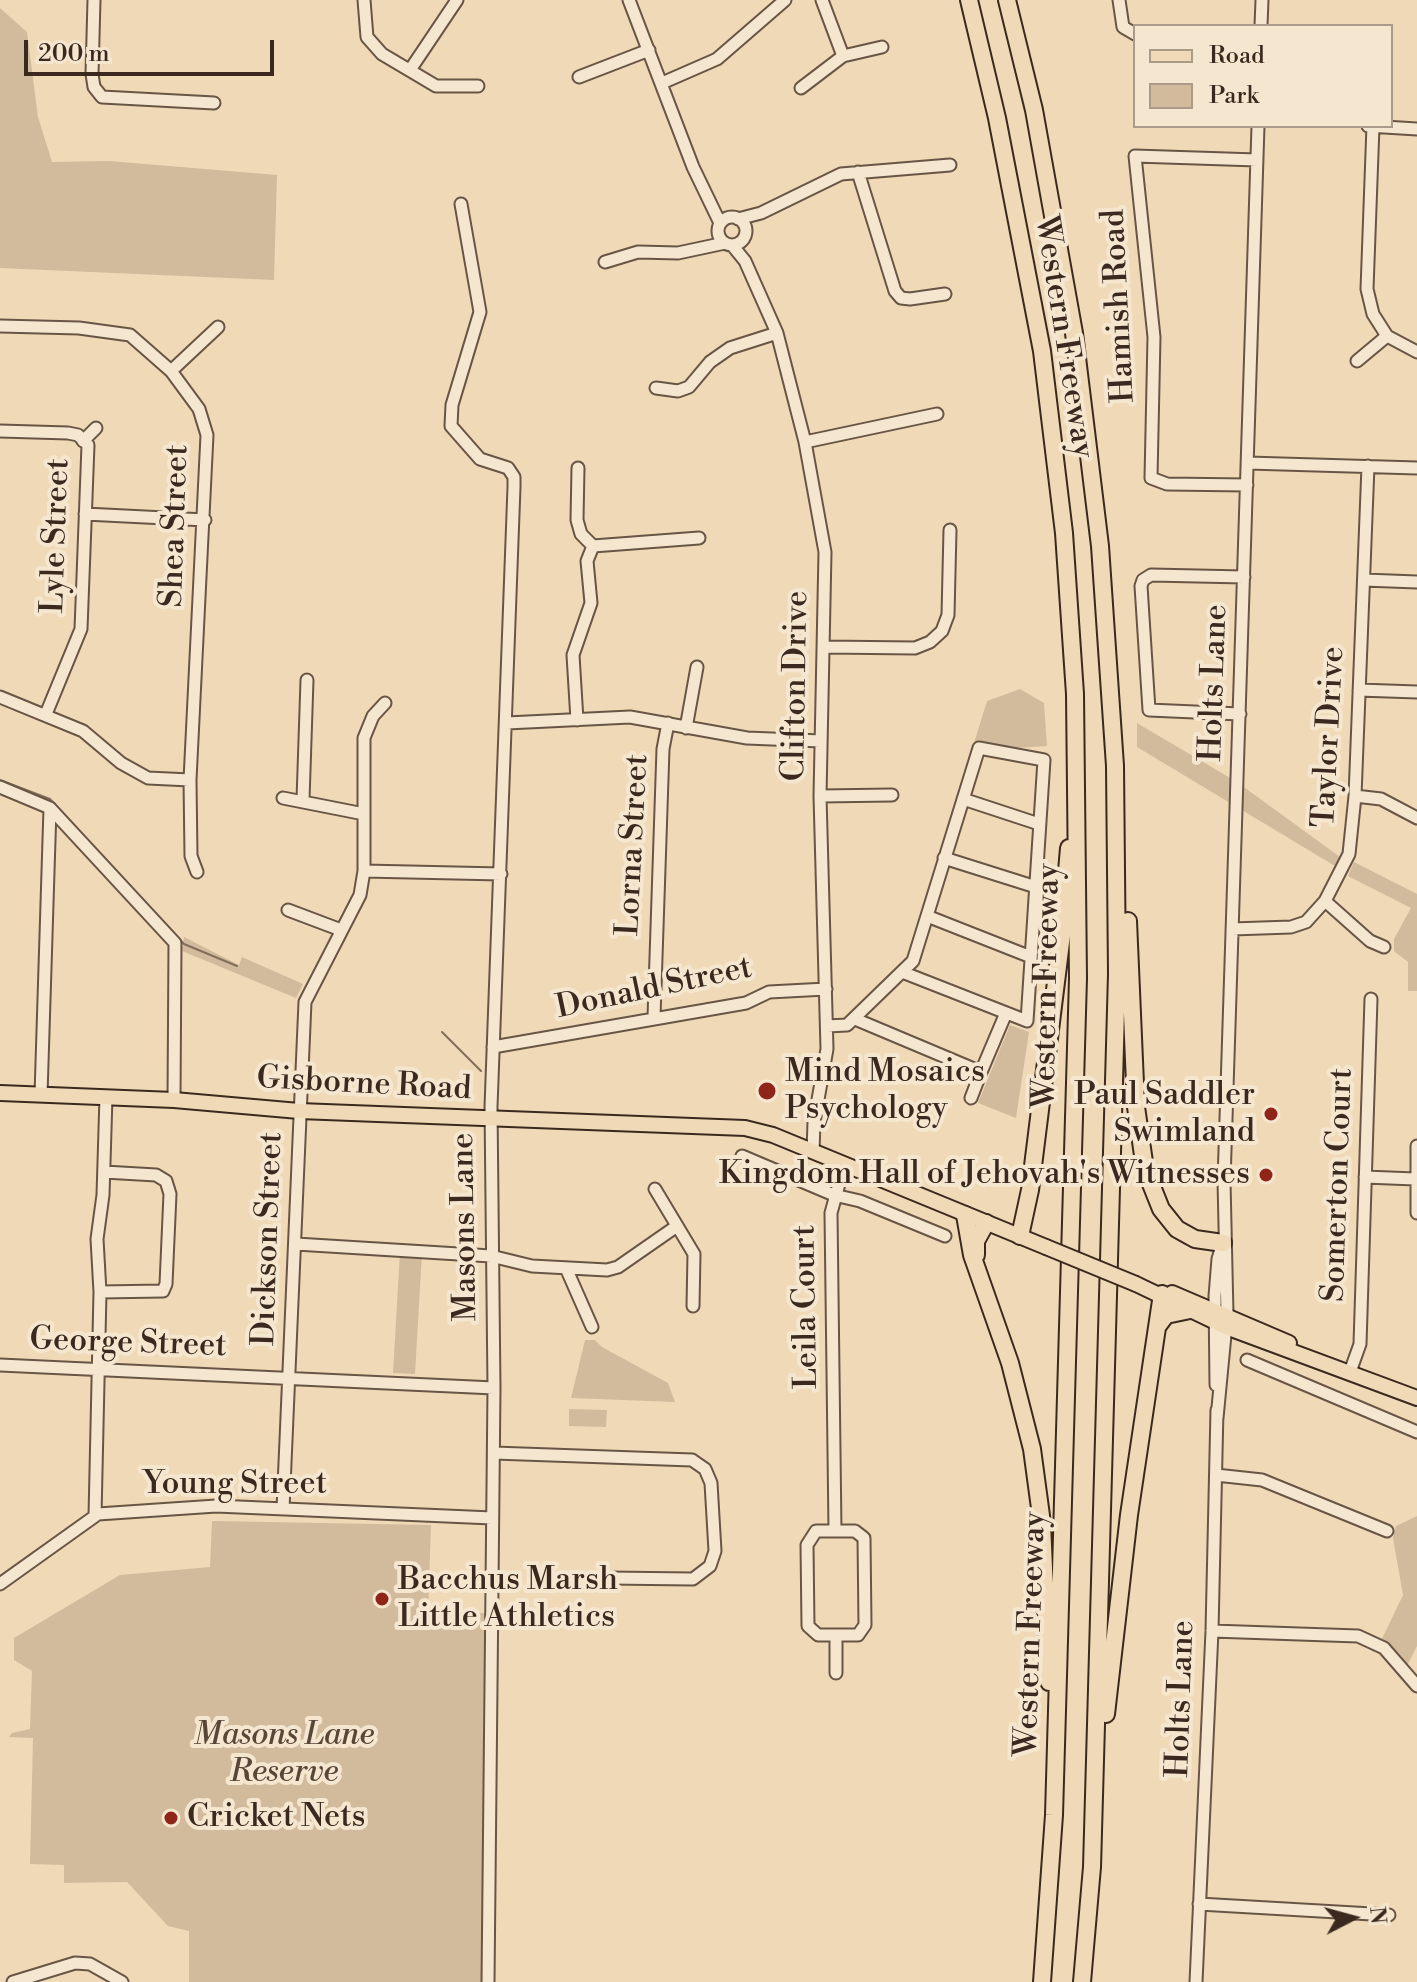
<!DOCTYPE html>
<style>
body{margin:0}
#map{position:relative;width:1417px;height:1982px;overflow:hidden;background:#f0d9b6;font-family:"Libre Bodoni",serif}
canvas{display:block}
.legend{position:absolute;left:1133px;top:24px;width:260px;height:104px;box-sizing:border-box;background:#f5e6d0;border:2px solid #ab9a89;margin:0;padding:10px 14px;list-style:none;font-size:24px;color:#3b291f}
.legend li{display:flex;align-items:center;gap:16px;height:40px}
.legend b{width:40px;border:2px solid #ab9a89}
.north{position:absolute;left:1313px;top:1878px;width:80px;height:80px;-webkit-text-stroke:6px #f5e6d0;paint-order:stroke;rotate:84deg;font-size:22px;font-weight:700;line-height:32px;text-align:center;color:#3b291f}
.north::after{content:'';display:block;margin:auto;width:28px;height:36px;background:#3b291f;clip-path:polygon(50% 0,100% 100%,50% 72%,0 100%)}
.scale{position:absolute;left:24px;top:40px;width:250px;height:36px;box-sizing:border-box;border:4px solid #3b291f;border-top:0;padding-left:10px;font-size:24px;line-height:28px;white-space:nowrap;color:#3b291f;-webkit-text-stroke:6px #f5e6d0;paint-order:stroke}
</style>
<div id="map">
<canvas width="1417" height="1982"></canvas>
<ul class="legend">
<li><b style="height:10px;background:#f0d9b6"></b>Road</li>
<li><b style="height:22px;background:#d1bb9c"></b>Park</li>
</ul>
<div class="north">N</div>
<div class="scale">200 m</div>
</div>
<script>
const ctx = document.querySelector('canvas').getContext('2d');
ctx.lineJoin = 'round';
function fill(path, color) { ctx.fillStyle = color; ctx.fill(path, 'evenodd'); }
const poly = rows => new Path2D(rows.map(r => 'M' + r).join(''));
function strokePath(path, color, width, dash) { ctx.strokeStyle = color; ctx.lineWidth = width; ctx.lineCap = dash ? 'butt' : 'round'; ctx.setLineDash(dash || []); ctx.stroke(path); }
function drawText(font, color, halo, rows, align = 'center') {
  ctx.font = font + ' "Libre Bodoni",serif'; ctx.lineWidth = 8; ctx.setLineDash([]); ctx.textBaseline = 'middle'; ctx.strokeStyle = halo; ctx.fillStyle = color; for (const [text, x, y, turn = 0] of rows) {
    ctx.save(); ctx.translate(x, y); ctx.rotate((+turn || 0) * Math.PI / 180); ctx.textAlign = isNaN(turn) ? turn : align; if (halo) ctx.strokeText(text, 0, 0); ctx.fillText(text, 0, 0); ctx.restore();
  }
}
fill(poly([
 [0,8,27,32,38,117,52,162,109,161,277,175,274,280,0,268],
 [1020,689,1044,703,1047,746,1016,748,974,743,987,701],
 [1137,723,1237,782,1340,857,1335,866,1137,747],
 [1354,862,1417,894,1417,991,1408,991,1408,962,1394,951,1394,939,1411,908,1348,876],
 [184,937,239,965,242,957,303,984,296,998,182,951],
 [1010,1025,1029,1032,1016,1118,978,1103],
 [400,1252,422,1253,415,1374,393,1373],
 [585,1340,595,1340,602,1347,668,1383,675,1402,571,1398],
 [569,1409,607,1410,606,1427,569,1426],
 [1417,1516,1417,1646,1407,1666,1381,1641,1403,1595,1393,1538,1396,1526],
 [212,1521,431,1525,428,1613,486,1613,485,1982,189,1982,189,1931,168,1926,127,1882,64,1883,64,1865,30,1864,33,1738,9,1737,12,1733,30,1729,32,1671,14,1660,14,1638,120,1575,210,1567]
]), '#d1bb9c');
strokePath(poly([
 [0,780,50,799,184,944,237,966],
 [442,1032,481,1071]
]), '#826f5b', 2);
const minor = poly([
 [94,0,92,74,94,87,102,97,214,103],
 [364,0,367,37,382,54,436,86,478,86],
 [629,0,693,167,720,223],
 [822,0,843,56],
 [1119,0,1123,27,1135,34],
 [1261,26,1262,0],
 [410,70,457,0],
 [579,77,649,50],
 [662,83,717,59,785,0],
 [801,88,843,56,882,47],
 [1368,126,1417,129],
 [1373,126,1367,289,1373,314,1387,336,1417,352],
 [858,172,895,291,901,298,910,299,945,294],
 [461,204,480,312,452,405,451,426,480,459,508,468,514,477,514,487,491,1107,494,1388,488,1982],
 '718 231a14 14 0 1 1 28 0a14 14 0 1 1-28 0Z',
 [738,219,761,213,841,174,950,165],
 [732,245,745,261,777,333,805,442,825,552,820,796,827,1049,814,1122,813,1152],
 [605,262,638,252,678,253,725,243],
 [0,326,79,328,130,335,171,371,199,409,207,435,190,780,191,856,197,872],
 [1357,361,1387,336],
 [171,371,218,327],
 [656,388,678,391,689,387,710,362,730,348,777,333],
 [0,431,68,433,78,435,88,445,81,629,46,714],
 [83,441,96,428],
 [805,442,937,414],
 [1248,463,1417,468],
 [578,468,577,520,581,534,593,546],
 [1247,485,1167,484,1151,478,1154,337,1135,156,1257,160],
 [85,514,205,520],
 [1364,580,1417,582],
 [825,647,915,648,930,642,942,631,948,615,950,530],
 [1359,690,1417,692],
 [0,697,83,731,121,763,148,778,190,780],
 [1240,714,1149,710,1141,586,1143,580,1151,575,1244,577],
 [577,720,573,655,591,603,587,561,593,546,699,538],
 [507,723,630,717,747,738,821,741],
 [686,728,697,667],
 [0,787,50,808,175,943,174,1100],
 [820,796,892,795],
 [1355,796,1381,799,1417,818],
 [283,798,364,814],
 [963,799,1039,824],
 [303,800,307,680],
 [944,858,1036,887],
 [364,871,501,874],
 [1325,901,1370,941,1384,947],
 [288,910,341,930],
 [927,916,1031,957],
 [1232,929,1291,927,1306,922,1325,901,1349,854,1355,796,1368,466],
 [654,1017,663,749,668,723],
 [855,1019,981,1072,1006,1013],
 [827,1026,847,1025,913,961,979,748,1044,760,1027,1021,902,972],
 [493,1047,746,1003,769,992,826,989],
 [41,1095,50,808],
 [971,1098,981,1072],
 [1417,1146,1417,1213],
 [742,1156,834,1195,860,1201,945,1236],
 [1365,1177,1415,1179],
 [655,1189,694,1254,693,1306],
 [296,1244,491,1256,532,1266,607,1270,618,1267,677,1226],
 [566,1268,592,1327],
 [100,1292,163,1291,166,1284,170,1194,166,1181,156,1175,104,1172],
 [1247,1360,1417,1432],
 [0,1365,494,1388],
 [1350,1372,1360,1344,1371,999],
 [1216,1385,1215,1296,1218,1259,1223,1243],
 [1217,1418,1227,1314,1224,1181,1258,126],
 [494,1453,692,1460,705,1469,711,1483,715,1551,710,1566,693,1579,608,1578],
 [1216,1475,1262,1480,1387,1531],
 [283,1509,305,1002,360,895,364,871,364,738,373,716,385,703],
 [95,1516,100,1292,97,1239,103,1195,106,1097],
 [835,1530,831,1213,842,1173],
 [816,1531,855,1531,864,1538,865,1625,858,1635,818,1635,808,1626,807,1545,816,1531],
 [0,1584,98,1514,216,1506,492,1518],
 [1212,1631,1358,1636,1384,1648,1417,1686],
 [836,1636,836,1673],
 [1199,1904,1389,1915],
 [13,1982,75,1963,90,1964,122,1982],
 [1196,1982,1212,1631,1217,1410]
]);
const major = poly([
 [0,1093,174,1100,299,1111,745,1128,773,1135,1046,1247],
 [1136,1284,1226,1327,1417,1398],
 [1172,1293,1289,1343]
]);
const highway = poly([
 [969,0,997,118,1042,351,1064,533,1075,694,1078,978,1054,1815,1042,1982],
 [1007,0,1034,110,1074,333,1100,546,1115,766,1117,974,1092,1867,1082,1982],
 [1128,921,1136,1107,1145,1169,1161,1209,1177,1229,1195,1239,1223,1243],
 [965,1215,972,1255,1010,1363,1032,1449,1042,1523,1049,1682],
 [1020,1236,1030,1190,1061,942,1069,848],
 [976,1255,976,1241,986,1223],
 [1157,1327,1166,1315,1190,1310],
 [1106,1714,1129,1515,1162,1294]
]);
strokePath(minor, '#685545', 15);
strokePath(major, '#3b291f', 18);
strokePath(highway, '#3b291f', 20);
strokePath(minor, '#f5e6d0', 11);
strokePath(major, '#f0d9b6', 14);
strokePath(highway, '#f0d9b6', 16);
const majorBridge = poly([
 [1046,1247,1136,1284]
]);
strokePath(majorBridge, '#3b291f', 18, []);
strokePath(majorBridge, '#f0d9b6', 14);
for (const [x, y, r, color] of [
 [767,1091,10,"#8f2418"],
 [1271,1114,8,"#8f2418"],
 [1266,1175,8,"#8f2418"],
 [382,1599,8,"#8f2418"],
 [171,1818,8,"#8f2418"]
]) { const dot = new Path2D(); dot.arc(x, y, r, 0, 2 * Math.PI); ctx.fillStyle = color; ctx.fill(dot); strokePath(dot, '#f5e6d0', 3); }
drawText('32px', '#3b291f', '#f5e6d0', [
 ["Hamish Road",1120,306,-93],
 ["Western Freeway",1063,337,81],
 ["Shea Street",176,526,-88],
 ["Lyle Street",57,536,-88],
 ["Holts Lane",1215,683,-88],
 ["Clifton Drive",797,686,-89],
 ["Taylor Drive",1330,737,-87],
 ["Lorna Street",634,845,-87],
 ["Western Freeway",1048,986,-89],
 ["Donald Street",654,989,-12],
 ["Gisborne Road",364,1085,3],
 ["Somerton Court",1339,1185,-88],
 ["Masons Lane",466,1227,-91],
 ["Dickson Street",269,1239,-88],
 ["Leila Court",807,1307,-91],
 ["George Street",128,1344,2],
 ["Young Street",235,1485],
 ["Western Freeway",1032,1634,-88],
 ["Holts Lane",1182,1699,-88]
]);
drawText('32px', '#3b291f', '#f5e6d0', [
 ["Mind Mosaics",785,1073],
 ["Psychology",785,1110],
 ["Paul Saddler",1255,1096,"right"],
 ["Swimland",1255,1133,"right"],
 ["Kingdom Hall of Jehovah's Witnesses",1250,1175,"right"],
 ["Bacchus Marsh",398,1581],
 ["Little Athletics",398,1618],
 ["Cricket Nets",187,1818]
], 'left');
drawText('italic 32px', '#594638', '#f5e6d0', [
 ["Masons Lane",284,1736],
 ["Reserve",284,1773]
]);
</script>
